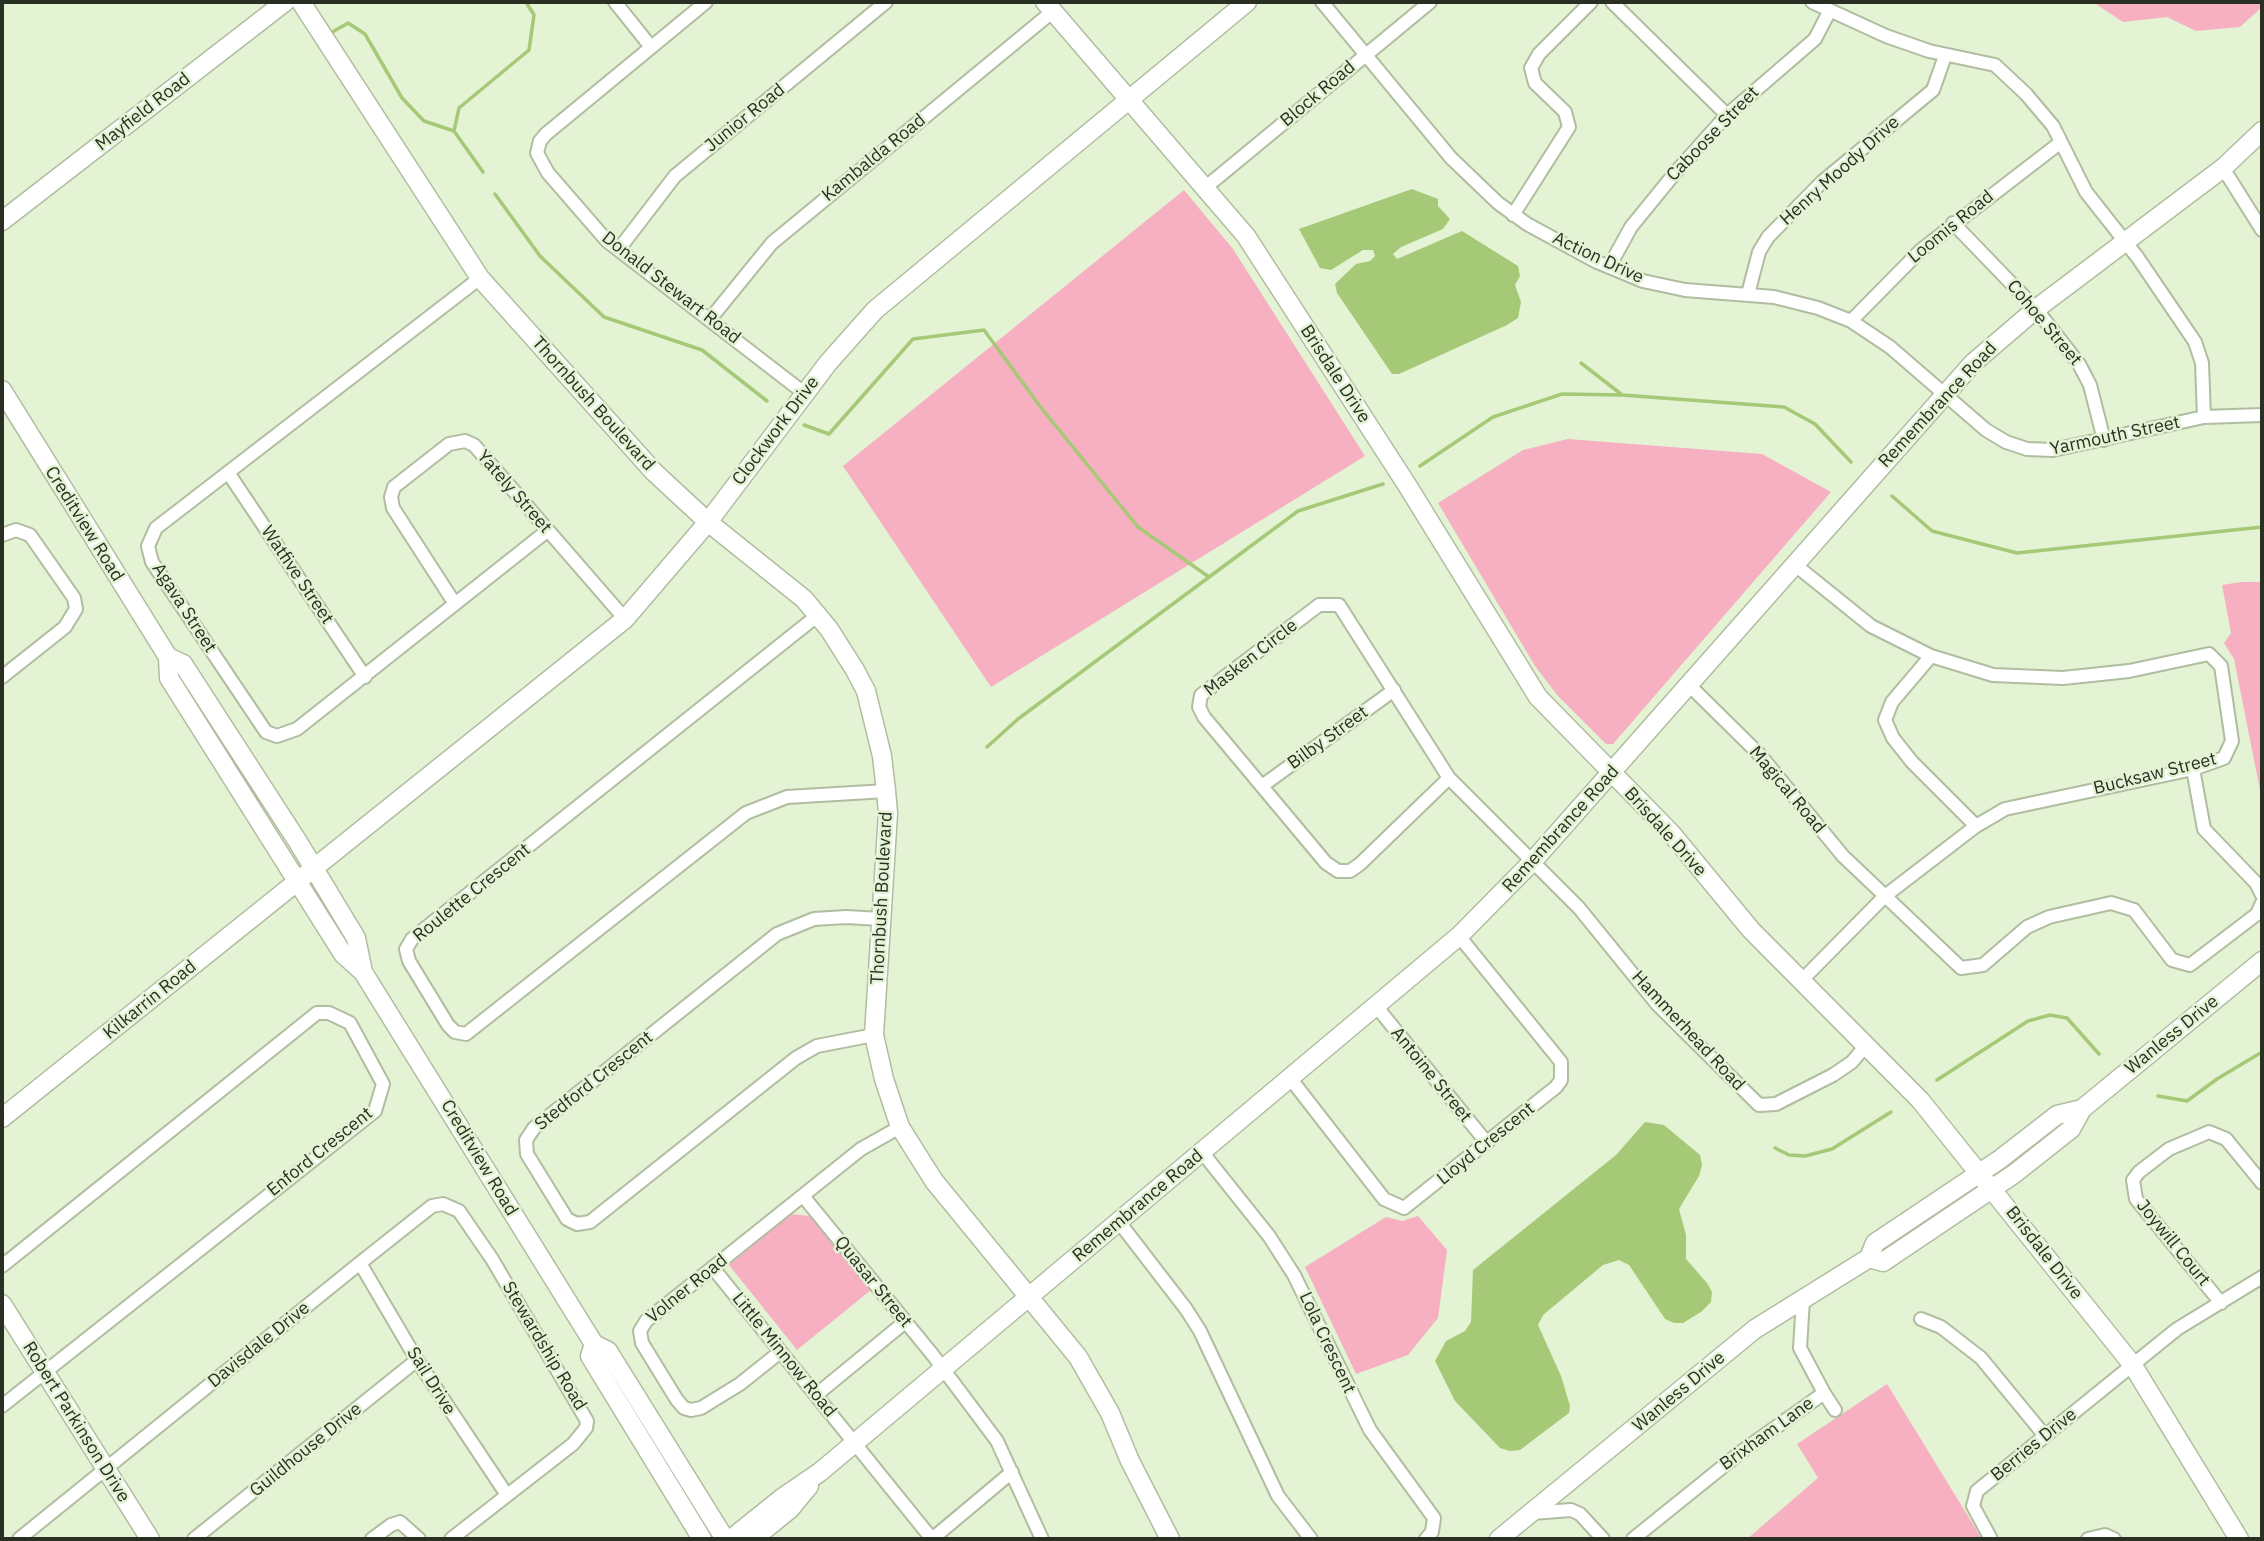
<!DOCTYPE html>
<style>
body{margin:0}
#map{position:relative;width:2264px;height:1541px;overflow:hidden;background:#e4f3d4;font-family:"IBM Plex Sans",sans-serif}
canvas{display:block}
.frame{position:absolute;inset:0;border:4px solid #2a2f24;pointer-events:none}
</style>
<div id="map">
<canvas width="2264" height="1541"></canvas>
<div class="frame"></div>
</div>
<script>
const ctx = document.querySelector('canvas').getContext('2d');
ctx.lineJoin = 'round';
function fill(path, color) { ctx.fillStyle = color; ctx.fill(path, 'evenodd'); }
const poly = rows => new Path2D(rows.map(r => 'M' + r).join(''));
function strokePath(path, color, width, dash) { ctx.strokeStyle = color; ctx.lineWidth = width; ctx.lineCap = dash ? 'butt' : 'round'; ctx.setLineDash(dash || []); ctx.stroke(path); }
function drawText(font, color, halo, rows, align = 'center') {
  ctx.font = font + ' "IBM Plex Sans",sans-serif'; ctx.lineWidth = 5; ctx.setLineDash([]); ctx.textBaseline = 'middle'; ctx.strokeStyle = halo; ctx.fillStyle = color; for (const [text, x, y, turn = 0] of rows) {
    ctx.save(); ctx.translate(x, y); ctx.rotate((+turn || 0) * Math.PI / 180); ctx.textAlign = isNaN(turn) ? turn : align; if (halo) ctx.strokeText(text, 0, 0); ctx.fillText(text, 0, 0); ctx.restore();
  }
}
fill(poly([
 [2093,2,2262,2,2262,7,2240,27,2196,31,2167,17,2123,22],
 [1184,190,1233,249,1365,456,991,687,843,466],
 [1568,439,1762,454,1831,492,1613,744,1606,744,1558,696,1535,666,1438,503,1523,450],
 [2241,582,2262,582,2262,800,2234,659,2224,643,2231,633,2222,585],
 [790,1214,810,1216,871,1290,797,1350,729,1265],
 [1418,1216,1447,1250,1438,1318,1408,1355,1356,1374,1305,1267,1386,1217,1402,1221],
 [1887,1384,1982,1539,1747,1539,1818,1478,1797,1444]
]), '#f6b0c2');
fill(poly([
 [1412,189,1438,199,1438,206,1450,219,1443,229,1401,247,1393,254,1397,259,1462,231,1518,266,1520,276,1515,285,1521,302,1518,318,1507,325,1399,374,1392,374,1337,293,1335,284,1356,264,1370,261,1375,256,1373,250,1363,250,1331,270,1320,268,1299,229],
 [1645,1122,1664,1125,1700,1155,1702,1165,1699,1176,1679,1209,1686,1235,1686,1259,1707,1283,1712,1292,1711,1302,1701,1312,1683,1323,1674,1323,1665,1319,1629,1265,1619,1260,1603,1265,1543,1315,1538,1325,1561,1376,1570,1406,1569,1413,1520,1450,1510,1451,1500,1448,1455,1401,1435,1361,1446,1341,1465,1331,1471,1322,1473,1270,1616,1155]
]), '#a5c976');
strokePath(poly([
 [329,34,348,23,365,34,402,98,424,121,454,131,483,172],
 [454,131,459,108,529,50,534,15,526,2],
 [495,194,540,256,604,317,702,350,767,401],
 [1581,363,1621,394],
 [804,425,829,434,913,339,984,330,1042,409,1138,527,1209,577],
 [1420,466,1493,417,1562,394,1622,395,1784,407,1815,424,1851,462],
 [1892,496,1932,531,2017,553,2262,527],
 [987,747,1018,719,1298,511,1383,484],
 [1937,1080,2028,1021,2050,1015,2067,1018,2099,1054],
 [2158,1096,2187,1101,2217,1079,2262,1052],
 [1775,1148,1789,1155,1805,1156,1832,1149,1891,1112]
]), '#a5c976', 3.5);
const street = poly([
 [615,2,651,47],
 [706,2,546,134,540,141,537,153,548,173,607,241,804,393],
 [1322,2,1451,158,1498,203,1527,224,1595,261,1643,281,1685,290,1774,297,1818,308,1851,321,1890,347,1986,430,2006,442,2027,449,2053,450,2204,417,2262,415],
 [1612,2,1727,115],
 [1812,2,1886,36,1929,51,1995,65,2026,94,2053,126,2086,192,2138,258,2195,342,2202,363,2204,417],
 [2223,168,2262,230],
 [1206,187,1430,2],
 [1513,215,1569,127,1565,112,1535,83,1531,68,1539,54,1591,2],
 [1953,223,2036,309,2079,364,2090,385,2104,440],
 [619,249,675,176,886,2],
 [1609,267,1631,227,1675,173,1727,115,1815,39,1829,12],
 [480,278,156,528,148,546,152,562,266,732,277,736,297,729,547,531],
 [1748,294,1759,252,1768,237,1822,182,1933,90,1945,56],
 [711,318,772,243,1052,12],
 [1851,321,1921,250,2061,142],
 [229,474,365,677],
 [2,535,16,530,30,535,74,598,76,609,65,627,2,677],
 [1794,564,1871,626,1931,656,1993,675,2063,678,2129,671,2209,654,2221,666,2232,741,2224,758,2193,769,2005,809,1976,826,1885,896,1801,981],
 [455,604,393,508,391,497,394,487,449,444,465,441,474,445,625,619],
 [818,615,412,939,406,949,409,961,448,1025,455,1032,466,1034,746,813,787,797,886,791],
 [1931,656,1892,702,1885,720,1893,738,1912,762,1976,826],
 [1688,684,1760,755,1843,856,1961,968,1983,965,2027,927,2049,917,2111,903,2134,910,2172,960,2190,965,2257,914,2262,903],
 [2193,769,2204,829,2256,883,2262,895],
 [1449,778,1360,864,1350,871,1338,871,1326,863,1204,717,1199,707,1201,695,1319,605,1339,605,1449,778,1579,908,1657,1004,1759,1105,1776,1104,1833,1075,1852,1062,1867,1044],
 [1262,786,1394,690],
 [1376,1006,1487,1143],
 [874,1035,817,1046,796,1058,590,1222,577,1224,567,1219,527,1154,526,1140,534,1128,777,934,814,919,846,917,881,919],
 [1290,1078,1384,1199,1404,1208,1556,1087,1561,1080,1561,1062,1459,936],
 [1202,1152,1269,1236,1294,1275,1370,1430,1434,1518,1432,1532,1426,1539],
 [803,1196,932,1354,997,1441,1042,1539],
 [1119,1222,1186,1309,1200,1331,1278,1496,1311,1539],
 [360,1263,417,1360,507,1495],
 [2,1266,317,1013,329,1013,350,1023,383,1084,375,1111,2,1406],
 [713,1268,932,1539],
 [2221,1303,2136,1199,2133,1180,2139,1172,2169,1149,2209,1132,2226,1139,2262,1183],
 [1921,1319,1941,1327,1981,1358,2045,1436],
 [780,1352,740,1384,701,1408,691,1410,684,1408,677,1400,642,1343,640,1331,646,1321,861,1149,900,1127],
 [1824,1393,1835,1410],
 [816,1395,905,1322],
 [1532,1513,1571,1510,1580,1514,1603,1539],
 [19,1539,360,1263,432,1206,443,1204,459,1211,492,1259,587,1421,586,1428,573,1444,451,1539],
 [194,1539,417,1360],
 [372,1539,391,1525,400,1522,419,1539],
 [932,1539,1012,1472],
 [1633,1539,1741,1452,1824,1393,1800,1348,1803,1299],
 [1991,1539,1973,1506,1977,1491,2177,1329,2262,1277],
 [2088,1539,2105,1535,2114,1539]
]);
const secondary = poly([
 [301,2,480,278,654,472,708,522,804,599,829,629,855,670,866,691,882,756,886,791,888,813,874,1035,884,1079,900,1127,934,1181,1078,1357,1110,1413,1130,1461,1170,1539],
 [1045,2,1246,236,1407,485,1538,697,1671,833,1751,930,1920,1100,2132,1364,2239,1539],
 [2,221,285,2],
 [2,390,168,657,169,678,343,954,363,972,594,1344,608,1351,725,1539],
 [168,657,183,664,298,842,356,938,363,972],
 [2,1118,625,619,708,522,828,363,875,310,1247,2],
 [1869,1258,1883,1262,2014,1174,2071,1129,2082,1109,2262,961],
 [2,1304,150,1539],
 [594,1344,590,1356,702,1539],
 [731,1539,782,1498,820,1472,1459,936,1532,862,1973,363,2036,309,2223,168,2262,131],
 [753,1539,790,1509,809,1486],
 [1499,1539,1755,1329,1869,1258,1875,1243,1999,1160,2057,1115,2082,1109]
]);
strokePath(street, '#b0bda0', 16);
strokePath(secondary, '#b0bda0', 21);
strokePath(street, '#fff', 12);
strokePath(secondary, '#fff', 18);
drawText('18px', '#2a2f24', '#e4f3d4', [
 ["Block Road",1318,94,-40],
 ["Mayfield Road",143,112,-38],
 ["Junior Road",745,118,-39],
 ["Caboose Street",1713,134,-46],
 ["Kambalda Road",874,158,-39],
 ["Henry Moody Drive",1840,171,-42],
 ["Loomis Road",1951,227,-39],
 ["Action Drive",1598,258,25],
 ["Donald Stewart Road",671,288,38],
 ["Cohoe Street",2044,323,50],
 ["Brisdale Drive",1335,374,57],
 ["Thornbush Boulevard",593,404,48],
 ["Remembrance Road",1938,405,-47],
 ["Clockwork Drive",776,431,-53],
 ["Yarmouth Street",2115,436,-12],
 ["Yately Street",514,492,49],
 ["Creditview Road",84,524,58],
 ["Watfive Street",297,575,56],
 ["Agava Street",184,608,57],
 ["Masken Circle",1251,658,-38],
 ["Bilby Street",1328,738,-36],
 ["Bucksaw Street",2155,774,-14],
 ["Magical Road",1787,790,50],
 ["Remembrance Road",1561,829,-48],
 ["Brisdale Drive",1665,832,48],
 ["Roulette Crescent",472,893,-39],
 ["Thornbush Boulevard",882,898,-87],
 ["Kilkarrin Road",150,1000,-39],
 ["Hammerhead Road",1688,1031,47],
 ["Wanless Drive",2172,1035,-39],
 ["Antoine Street",1431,1075,51],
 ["Stedford Crescent",594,1081,-39],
 ["Lloyd Crescent",1486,1144,-39],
 ["Enford Crescent",320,1152,-39],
 ["Creditview Road",479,1158,59],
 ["Remembrance Road",1138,1206,-40],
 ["Joywill Court",2173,1243,51],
 ["Brisdale Drive",2044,1253,52],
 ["Quasar Street",873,1282,51],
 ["Volner Road",687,1289,-39],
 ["Lola Crescent",1327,1343,65],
 ["Davisdale Drive",259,1345,-39],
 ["Stewardship Road",544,1346,59],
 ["Little Minnow Road",784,1355,51],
 ["Sail Drive",431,1381,58],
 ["Wanless Drive",1679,1392,-40],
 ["Robert Parkinson Drive",76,1422,58],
 ["Brixham Lane",1767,1434,-36],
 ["Berries Drive",2034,1445,-39],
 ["Guildhouse Drive",306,1450,-39]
]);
</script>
